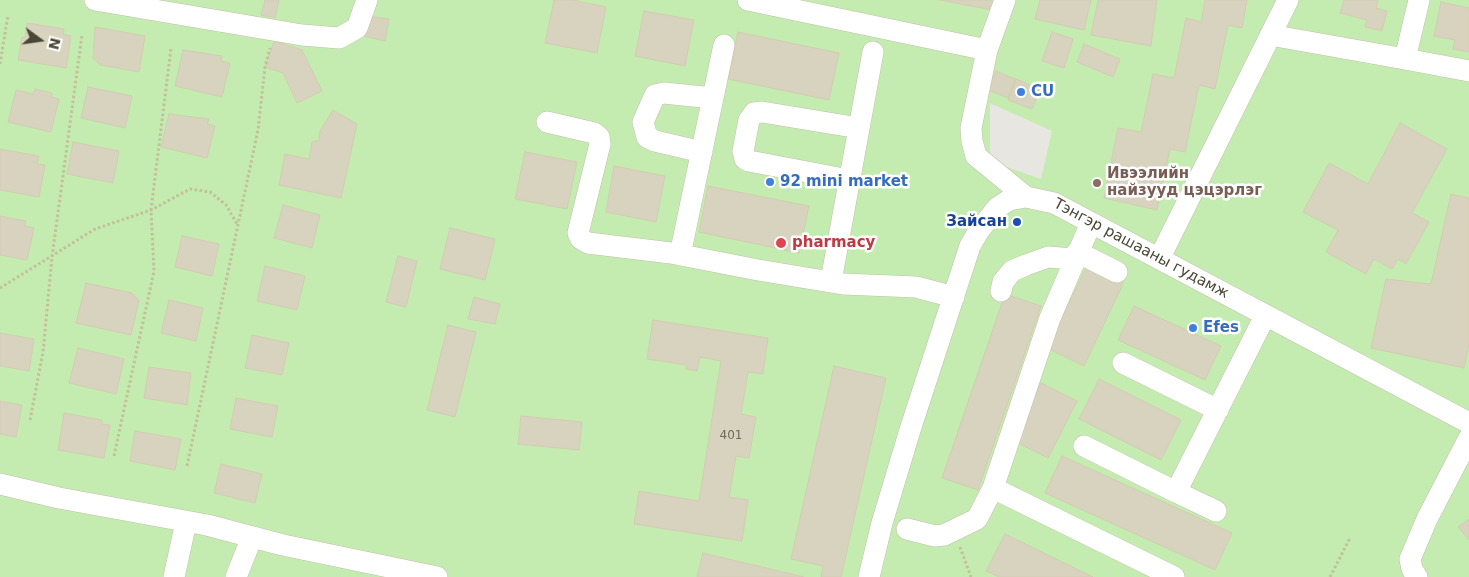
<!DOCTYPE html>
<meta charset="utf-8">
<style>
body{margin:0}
#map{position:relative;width:1469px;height:577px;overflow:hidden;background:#f5f4e9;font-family:"DejaVu Sans",sans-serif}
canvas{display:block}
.north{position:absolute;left:15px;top:15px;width:50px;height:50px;-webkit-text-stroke:4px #fff;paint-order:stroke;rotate:104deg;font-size:14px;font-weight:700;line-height:20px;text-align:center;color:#4a4737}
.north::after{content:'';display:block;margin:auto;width:18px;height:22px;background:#4a4737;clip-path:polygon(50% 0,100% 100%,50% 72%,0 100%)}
</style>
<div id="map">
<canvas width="1469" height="577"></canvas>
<div class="north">N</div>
</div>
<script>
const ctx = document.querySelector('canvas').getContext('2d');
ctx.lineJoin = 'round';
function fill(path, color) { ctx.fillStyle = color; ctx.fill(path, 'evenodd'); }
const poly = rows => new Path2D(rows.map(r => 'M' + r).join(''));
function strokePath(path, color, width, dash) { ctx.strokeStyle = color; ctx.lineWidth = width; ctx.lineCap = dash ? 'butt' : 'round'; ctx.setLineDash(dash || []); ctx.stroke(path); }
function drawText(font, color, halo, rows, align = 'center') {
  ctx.font = font + ' "DejaVu Sans",sans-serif'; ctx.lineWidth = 5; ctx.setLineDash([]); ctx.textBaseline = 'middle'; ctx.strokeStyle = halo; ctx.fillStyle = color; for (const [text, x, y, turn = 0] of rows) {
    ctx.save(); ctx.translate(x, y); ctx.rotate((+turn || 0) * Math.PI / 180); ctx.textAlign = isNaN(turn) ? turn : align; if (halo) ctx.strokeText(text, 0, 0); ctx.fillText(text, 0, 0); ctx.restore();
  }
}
fill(poly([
 [0,0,1469,0,1469,577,0,577]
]), '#c4ecb0');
fill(poly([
 [990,103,1052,131,1041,179,990,161]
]), '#e7e6e1');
const building = poly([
 [265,0,279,0,275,18,261,15,265,0],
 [554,0,573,0,606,7,597,53,545,43,554,0],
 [940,0,1005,0,1002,12,940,0],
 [1040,0,1091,0,1084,30,1035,19,1040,0],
 [1098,0,1157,0,1151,46,1091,35,1098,0],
 [1205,0,1247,0,1242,28,1228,25,1215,89,1199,85,1185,152,1170,149,1157,210,1104,198,1118,128,1141,132,1153,74,1174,78,1186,18,1201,22,1205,0],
 [1344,0,1378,0,1376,8,1387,11,1382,31,1365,27,1367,20,1340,13,1344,0],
 [1441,2,1469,8,1469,52,1453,49,1455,40,1434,36,1441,2],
 [644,11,694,20,685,66,635,56,644,11],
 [367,16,389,19,385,41,363,36,367,16],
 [27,23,64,29,63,34,71,36,66,68,18,60,22,37,25,37,27,23],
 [95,27,145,36,139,72,100,65,93,58,95,27],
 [738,32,839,53,829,100,728,79,738,32],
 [1052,32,1073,39,1064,68,1042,61,1052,32],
 [274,41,302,50,322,91,297,103,283,73,265,67,274,41],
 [1084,44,1120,59,1113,77,1077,62,1084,44],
 [183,50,222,56,221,61,230,63,222,97,175,86,183,50],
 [996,71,1015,79,1008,98,988,90,996,71],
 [1016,79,1040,89,1032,109,1008,100,1016,79],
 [88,87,132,96,125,128,81,118,88,87],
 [35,89,52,93,51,97,59,99,51,132,8,122,16,90,33,94,35,89],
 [333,110,357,124,341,198,279,185,285,154,309,159,312,142,319,140,320,131,333,110],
 [169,114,209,119,207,124,215,126,207,158,161,147,169,114],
 [1400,123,1447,149,1412,213,1429,222,1406,264,1398,259,1392,269,1374,259,1366,274,1326,252,1338,230,1303,212,1329,163,1368,184,1400,123],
 [73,142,119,151,113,183,67,174,73,142],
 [0,149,39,156,37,164,45,165,39,197,0,190,0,149],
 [525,152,577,162,567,209,515,199,525,152],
 [614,166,665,176,656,222,606,212,614,166],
 [708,186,809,206,799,253,699,232,708,186],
 [1451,194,1469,198,1469,344,1464,368,1371,348,1386,279,1431,284,1451,194],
 [283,205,320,215,312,248,274,238,283,205],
 [0,216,26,221,25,226,34,228,27,260,0,255,0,216],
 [450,228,495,239,485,280,440,269,450,228],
 [182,236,219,244,212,276,175,267,182,236],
 [398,256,417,261,406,307,386,302,398,256],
 [265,266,305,276,297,310,257,301,265,266],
 [1087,266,1123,284,1084,366,1047,348,1087,266],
 [86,283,132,293,139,300,131,335,76,323,86,283],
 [1005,294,1041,306,978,490,942,478,1005,294],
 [474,297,500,304,495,324,468,319,474,297],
 [169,300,203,308,196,341,161,333,169,300],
 [1134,306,1221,346,1205,380,1118,340,1134,306],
 [653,320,768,338,763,374,748,372,741,414,756,417,749,458,736,456,729,497,748,500,742,541,634,524,639,491,699,501,721,361,700,357,697,371,686,369,687,365,647,359,653,320],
 [448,325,476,332,455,417,427,410,448,325],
 [0,333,34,339,29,371,0,366,0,333],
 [252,335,289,343,282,375,245,368,252,335],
 [78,348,124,359,116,394,69,383,78,348],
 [834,366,886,378,841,577,821,577,823,566,791,559,834,366],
 [149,367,191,373,187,405,144,398,149,367],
 [1099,379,1181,420,1161,460,1079,419,1099,379],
 [1041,383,1077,401,1048,458,1012,440,1041,383],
 [236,398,278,406,272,437,230,429,236,398],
 [0,401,22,405,16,437,0,434,0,401],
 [64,413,102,420,102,424,110,425,104,458,58,450,64,413],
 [521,416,582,422,579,450,518,444,521,416],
 [135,431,181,439,175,470,130,461,135,431],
 [1062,456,1232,533,1215,570,1045,493,1062,456],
 [221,464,262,474,255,503,214,493,221,464],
 [1469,519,1469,540,1458,527,1469,519],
 [1005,534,1093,577,999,577,986,571,1005,534],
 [703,553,804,577,697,577,703,553]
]);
fill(building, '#d8d3be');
strokePath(building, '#d3cdb1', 1);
const minor = poly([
 [95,0,302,35,339,38,357,28,367,0],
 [748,0,987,50,971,128,972,141,976,156,1026,197],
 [1270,35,1405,59,1419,0],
 [987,50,1005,0],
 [1405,59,1469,71],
 [547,122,594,133,599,137,600,144,578,233,581,239,588,243,671,253,758,270,843,284,916,287,954,297],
 [702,152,655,141,647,137,643,122,655,95,664,93,713,98],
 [849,180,749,161,745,159,743,151,749,120,754,113,762,112,859,128],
 [1077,252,1117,272],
 [680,255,724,45],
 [1160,257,1288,0],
 [831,281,873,52],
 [1001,291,1003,282,1012,271,1026,265,1048,257,1073,259],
 [1123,363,1218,410],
 [1084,446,1176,492,1265,316],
 [0,484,59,498,207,525,283,545,437,577],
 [993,488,1174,577],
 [1176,492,1216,511],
 [907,529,935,536,944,535,977,519,993,488,1050,318,1091,223],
 [174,577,186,522],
 [236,577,252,537],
 [869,577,882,523,910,430,970,246,978,232,997,208,1009,200,1026,197,1054,203,1469,423],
 [1417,577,1412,569,1410,559,1427,519,1469,438]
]);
strokePath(minor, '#c2bfab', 22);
strokePath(poly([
 [0,64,8,15],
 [0,288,95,229,151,210,190,189,210,192,226,205,237,224],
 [30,420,43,352,52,257,82,35],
 [114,456,154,271,151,210,171,48],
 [187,466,258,130,265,67,270,48],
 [960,547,971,577],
 [1330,577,1350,538]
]), '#c4bf9b', 3, [2.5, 2.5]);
strokePath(minor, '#fff', 21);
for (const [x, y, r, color] of [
 [1021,92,5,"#3f7fe0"],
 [770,182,5,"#3f7fe0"],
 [1097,183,5,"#8d6e63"],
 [1017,222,5,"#1a4fb4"],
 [781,243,6,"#e0444e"],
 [1193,328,5,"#3f7fe0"]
]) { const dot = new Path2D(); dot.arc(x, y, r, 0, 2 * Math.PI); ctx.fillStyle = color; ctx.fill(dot); strokePath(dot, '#fff', 2); }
drawText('12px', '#6e6a59', null, [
 ["401",731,436]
]);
drawText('bold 15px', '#366cbe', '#fff', [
 ["CU",1031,92],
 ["92 mini market",780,182],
 ["Efes",1203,328]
], 'left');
drawText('bold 15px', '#785e54', '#fff', [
 ["Ивээлийн",1107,174],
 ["найзууд цэцэрлэг",1107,191]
], 'left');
drawText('bold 15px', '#164399', '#fff', [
 ["Зайсан",1007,222]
], 'right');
drawText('bold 15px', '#be3a42', '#fff', [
 ["pharmacy",792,243]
], 'left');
drawText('15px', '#4a4737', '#fff', [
 ["Тэнгэр рашааны гудамж",1141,249,28]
]);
</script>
